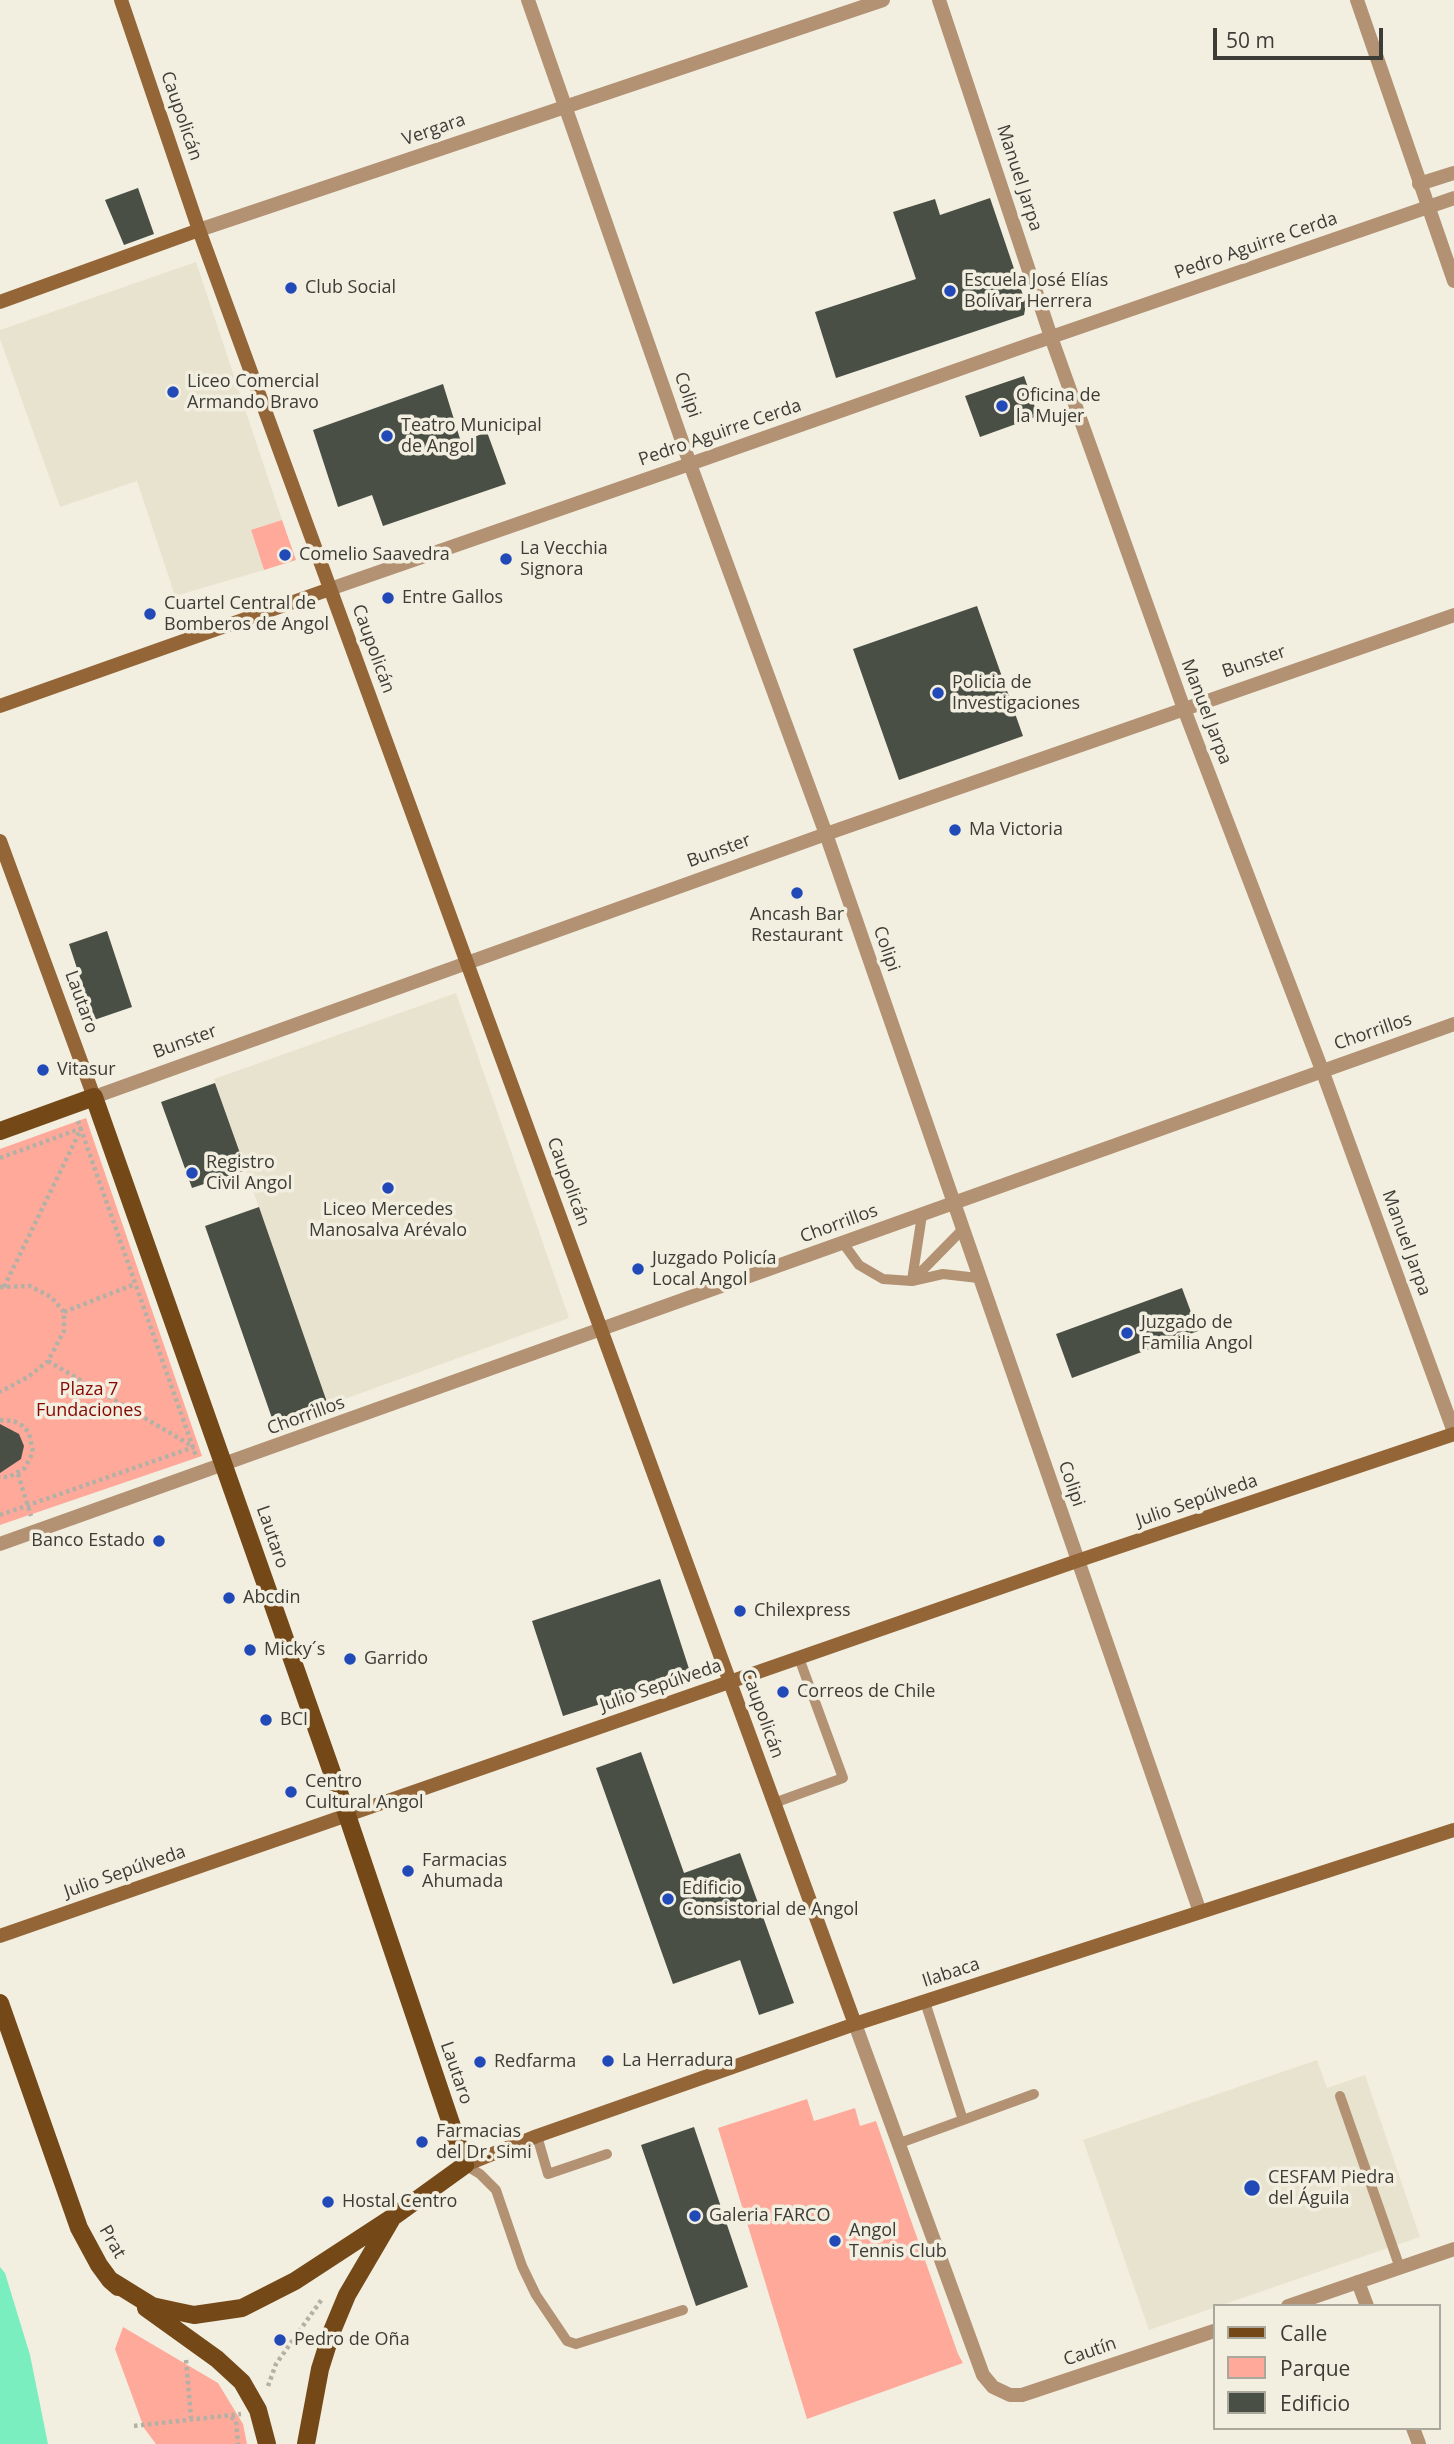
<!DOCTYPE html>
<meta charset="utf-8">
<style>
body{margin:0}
#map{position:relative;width:1454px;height:2444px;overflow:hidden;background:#f2efe1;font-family:"Open Sans",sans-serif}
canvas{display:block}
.legend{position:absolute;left:1213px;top:2304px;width:228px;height:126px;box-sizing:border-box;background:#f2efe1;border:2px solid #aaa79d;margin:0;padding:9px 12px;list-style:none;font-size:21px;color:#3d3c36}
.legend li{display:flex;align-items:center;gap:14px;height:35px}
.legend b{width:35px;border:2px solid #aaa79d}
.scale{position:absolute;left:1213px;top:28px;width:170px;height:32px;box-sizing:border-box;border:4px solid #3d3c36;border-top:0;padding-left:9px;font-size:21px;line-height:24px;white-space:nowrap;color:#3d3c36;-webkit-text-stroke:5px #f2efe1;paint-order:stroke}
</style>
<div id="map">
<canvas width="1454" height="2444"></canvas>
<ul class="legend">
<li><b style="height:9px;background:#754818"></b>Calle</li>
<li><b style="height:19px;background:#fea99a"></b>Parque</li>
<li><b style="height:19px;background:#494f44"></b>Edificio</li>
</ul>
<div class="scale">50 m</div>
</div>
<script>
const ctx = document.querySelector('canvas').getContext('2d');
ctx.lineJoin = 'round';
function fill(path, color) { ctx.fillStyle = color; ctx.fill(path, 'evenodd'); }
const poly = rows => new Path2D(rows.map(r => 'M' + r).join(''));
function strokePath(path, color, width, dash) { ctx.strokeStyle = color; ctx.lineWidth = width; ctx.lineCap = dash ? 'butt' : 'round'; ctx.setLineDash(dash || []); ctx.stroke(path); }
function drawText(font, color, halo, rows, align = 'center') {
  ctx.font = font + ' "Open Sans",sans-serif'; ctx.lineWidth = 7; ctx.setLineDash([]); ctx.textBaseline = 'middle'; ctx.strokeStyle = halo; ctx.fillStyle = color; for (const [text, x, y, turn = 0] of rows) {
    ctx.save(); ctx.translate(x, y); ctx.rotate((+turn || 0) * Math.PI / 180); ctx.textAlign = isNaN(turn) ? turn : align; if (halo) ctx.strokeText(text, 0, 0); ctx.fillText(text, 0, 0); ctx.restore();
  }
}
fill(poly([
 [196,262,282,520,251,531,264,570,175,596,137,481,60,507,0,339,0,330],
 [456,993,569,1318,328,1405,214,1079],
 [1317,2060,1327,2088,1365,2075,1420,2237,1149,2330,1083,2140]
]), '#e8e3ce');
fill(poly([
 [282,520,296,560,264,570,251,530],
 [86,1118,202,1456,0,1525,0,1149],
 [807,2099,814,2121,855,2108,860,2126,876,2121,958,2354,963,2363,807,2419,718,2128],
 [123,2327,218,2383,243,2424,247,2444,156,2444,144,2428,115,2349]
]), '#fea99a');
fill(poly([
 [0,2267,5,2273,30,2355,48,2444,0,2444]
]), '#7aeebe');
fill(poly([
 [138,188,154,234,124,245,105,200],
 [990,198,1026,304,1024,315,836,378,815,312,916,279,893,212,935,199,940,215],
 [1024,376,1038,416,980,437,965,396],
 [443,384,461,442,487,432,506,484,383,526,372,495,338,507,313,430],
 [977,606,1023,736,899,780,853,649],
 [107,931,132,1007,94,1020,69,944],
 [215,1083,246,1170,192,1188,161,1102],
 [259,1207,328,1405,274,1424,205,1226],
 [1182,1288,1198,1331,1072,1378,1056,1334],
 [0,1424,19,1434,24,1446,21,1459,0,1473],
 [660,1579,691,1675,563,1716,532,1621],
 [641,1752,684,1873,740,1853,794,2003,759,2015,740,1960,673,1984,596,1768],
 [694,2127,748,2287,696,2306,641,2145]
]), '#494f44');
strokePath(poly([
 [78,1121,196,1456],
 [0,1158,82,1128],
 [0,1287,30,1286,51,1297,64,1312,64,1331,48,1361,28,1377,0,1392],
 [4,1287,81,1129],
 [64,1312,135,1284],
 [48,1361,192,1446],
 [0,1420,14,1421,23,1426,29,1433,33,1452,25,1468,9,1477,0,1477],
 [18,1474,31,1516],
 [0,1515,194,1447],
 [186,2360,191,2418],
 [268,2386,276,2364,322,2299],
 [231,2417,236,2421,238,2444],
 [134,2426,241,2414]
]), '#b3b1a6', 4.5, [3.5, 3.5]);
strokePath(poly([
 [843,1243,859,1265,883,1279,912,1281,943,1274,978,1278],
 [912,1280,922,1215],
 [912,1281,962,1230],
 [774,1803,843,1778,799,1658],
 [1340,2096,1400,2268],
 [963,2120,1034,2094],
 [537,2136,548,2174,607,2154],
 [897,2144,963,2120,925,2002],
 [465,2165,480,2174,496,2190,522,2266,536,2295,567,2341,576,2344,683,2310]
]), '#b39274', 10);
strokePath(poly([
 [1419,184,1454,173],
 [199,230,883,0],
 [690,464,1028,345,1454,198],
 [1184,709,1322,1070,1454,1432],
 [1358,2282,1367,2306],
 [1413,2428,1419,2444]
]), '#b39274', 14);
strokePath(poly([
 [528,0,690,464,826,834,1200,1912],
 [939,0,1051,337,1184,709],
 [1357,0,1454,281],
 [330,589,690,464],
 [94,1097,826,834,1454,615],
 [0,1544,1454,1024],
 [855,2024,983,2375,993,2387,1010,2395,1022,2395,1214,2331],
 [1288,2306,1454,2249]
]), '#b39274', 14);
strokePath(poly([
 [121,0,199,230,855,2024],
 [0,302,199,230],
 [0,706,330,589],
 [0,841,94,1097],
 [0,1936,1077,1561,1454,1434],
 [465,2165,537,2136,855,2024,1454,1830]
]), '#946537', 14);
strokePath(poly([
 [0,1131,94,1097,347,1815,465,2165,393,2217,295,2281,242,2308,194,2315,175,2311,152,2306,110,2280],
 [0,2003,79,2228,99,2265,110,2280,118,2287],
 [146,2308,217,2359,242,2382,258,2410,267,2444],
 [306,2444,320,2369,332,2331,347,2295,391,2220]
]), '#754818', 18);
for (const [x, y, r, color] of [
 [291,288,7,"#214ab8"],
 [950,291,7,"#214ab8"],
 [173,392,7,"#214ab8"],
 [1002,406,7,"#214ab8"],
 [387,436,7,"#214ab8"],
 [285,555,7,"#214ab8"],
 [506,559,7,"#214ab8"],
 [388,598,7,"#214ab8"],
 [150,614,7,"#214ab8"],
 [938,693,7,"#214ab8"],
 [955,830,7,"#214ab8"],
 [797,893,7,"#214ab8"],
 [43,1070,7,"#214ab8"],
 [192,1173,7,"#214ab8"],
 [388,1188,7,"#214ab8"],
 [638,1269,7,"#214ab8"],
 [1127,1333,7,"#214ab8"],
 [159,1541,7,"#214ab8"],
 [229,1598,7,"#214ab8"],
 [740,1611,7,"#214ab8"],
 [250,1650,7,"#214ab8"],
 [350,1659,7,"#214ab8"],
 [783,1692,7,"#214ab8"],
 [266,1720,7,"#214ab8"],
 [291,1792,7,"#214ab8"],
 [408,1871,7,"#214ab8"],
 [668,1899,7,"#214ab8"],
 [608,2061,7,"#214ab8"],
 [480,2062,7,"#214ab8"],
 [422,2142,7,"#214ab8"],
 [1252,2188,9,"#214ab8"],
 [328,2202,7,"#214ab8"],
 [695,2216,7,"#214ab8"],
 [835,2241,7,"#214ab8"],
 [280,2340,7,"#214ab8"]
]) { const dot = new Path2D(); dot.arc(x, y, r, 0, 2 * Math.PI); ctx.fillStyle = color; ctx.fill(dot); strokePath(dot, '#f2efe1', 2.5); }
drawText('18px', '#3d3c36', '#f2efe1', [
 ["Caupolicán",181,116,71],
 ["Vergara",434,130,-19],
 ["Manuel Jarpa",1019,178,72],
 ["Pedro Aguirre Cerda",1256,246,-19],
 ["Colipi",687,395,71],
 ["Pedro Aguirre Cerda",720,433,-19],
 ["Caupolicán",373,649,70],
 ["Bunster",1254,662,-19],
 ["Manuel Jarpa",1206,712,69],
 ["Bunster",719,851,-20],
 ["Colipi",886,949,71],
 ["Lautaro",81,1002,70],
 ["Chorrillos",1373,1032,-19],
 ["Bunster",185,1042,-20],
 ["Caupolicán",568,1182,70],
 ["Chorrillos",839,1224,-20],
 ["Manuel Jarpa",1406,1243,70],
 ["Chorrillos",306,1416,-20],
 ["Colipi",1071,1484,71],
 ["Julio Sepúlveda",1197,1501,-19],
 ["Lautaro",272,1537,71],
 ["Julio Sepúlveda",661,1686,-19],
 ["Caupolicán",762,1714,70],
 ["Julio Sepúlveda",125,1872,-19],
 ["Ilabaca",951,1973,-18],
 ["Lautaro",456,2073,71],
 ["Prat",112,2242,60],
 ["Cautín",1090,2352,-19]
]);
drawText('18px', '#3d3c36', '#f2efe1', [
 ["Escuela José Elías",964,281],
 ["Bolívar Herrera",964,302],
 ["Club Social",305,288],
 ["Liceo Comercial",187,382],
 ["Armando Bravo",187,403],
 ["Oficina de",1016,396],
 ["la Mujer",1016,417],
 ["Teatro Municipal",401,426],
 ["de Angol",401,447],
 ["La Vecchia",520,549],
 ["Signora",520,570],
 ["Comelio Saavedra",299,555],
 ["Entre Gallos",402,598],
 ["Cuartel Central de",164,604],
 ["Bomberos de Angol",164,625],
 ["Policia de",952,683],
 ["Investigaciones",952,704],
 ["Ma Victoria",969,830],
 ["Ancash Bar",797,915,"center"],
 ["Restaurant",797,936,"center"],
 ["Vitasur",57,1070],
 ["Registro",206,1163],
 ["Civil Angol",206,1184],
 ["Liceo Mercedes",388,1210,"center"],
 ["Manosalva Arévalo",388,1231,"center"],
 ["Juzgado Policía",652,1259],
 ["Local Angol",652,1280],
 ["Juzgado de",1141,1323],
 ["Familia Angol",1141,1344],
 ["Banco Estado",145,1541,"right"],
 ["Abcdin",243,1598],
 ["Chilexpress",754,1611],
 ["Micky´s",264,1650],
 ["Garrido",364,1659],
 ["Correos de Chile",797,1692],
 ["BCI",280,1720],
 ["Centro",305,1782],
 ["Cultural Angol",305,1803],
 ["Farmacias",422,1861],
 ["Ahumada",422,1882],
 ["Edificio",682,1889],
 ["Consistorial de Angol",682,1910],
 ["La Herradura",622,2061],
 ["Redfarma",494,2062],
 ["Farmacias",436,2132],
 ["del Dr. Simi",436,2153],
 ["CESFAM Piedra",1268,2178],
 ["del Águila",1268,2199],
 ["Hostal Centro",342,2202],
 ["Galeria FARCO",709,2216],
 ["Angol",849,2231],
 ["Tennis Club",849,2252],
 ["Pedro de Oña",294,2340]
], 'left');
drawText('18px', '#870700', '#f2efe1', [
 ["Plaza 7",89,1390],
 ["Fundaciones",89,1411]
]);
</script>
